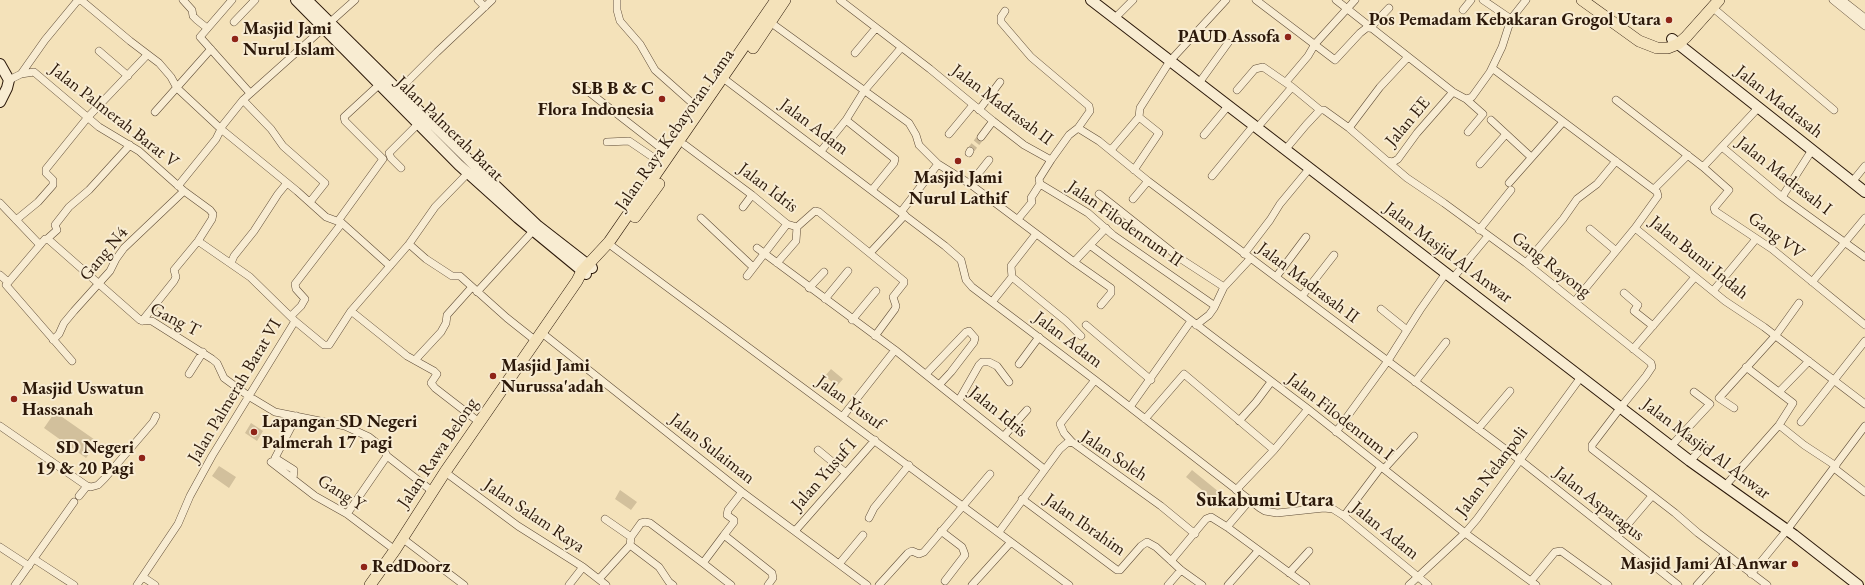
<!DOCTYPE html>
<style>
body{margin:0}
canvas{display:block;background:#f4e2ba}
</style>
<canvas width="1865" height="585"></canvas>
<script>
const ctx = document.querySelector('canvas').getContext('2d');
ctx.lineJoin = 'round';
function fill(path, color) { ctx.fillStyle = color; ctx.fill(path, 'evenodd'); }
const poly = rows => new Path2D(rows.map(r => 'M' + r).join(''));
function strokePath(path, color, width, dash) { ctx.strokeStyle = color; ctx.lineWidth = width; ctx.lineCap = dash ? 'butt' : 'round'; ctx.setLineDash(dash || []); ctx.stroke(path); }
function drawText(font, color, halo, rows, align = 'center') {
  ctx.font = font + ' "EB Garamond",serif'; ctx.lineWidth = 4; ctx.setLineDash([]); ctx.textBaseline = 'middle'; ctx.strokeStyle = halo; ctx.fillStyle = color; for (const [text, x, y, turn = 0] of rows) {
    ctx.save(); ctx.translate(x, y); ctx.rotate((+turn || 0) * Math.PI / 180); ctx.textAlign = isNaN(turn) ? turn : align; if (halo) ctx.strokeText(text, 0, 0); ctx.fillText(text, 0, 0); ctx.restore();
  }
}
fill(poly([
 [831,369,843,379,837,386,825,376],
 [55,412,98,442,86,458,44,428],
 [251,423,263,431,257,441,245,433],
 [219,466,236,477,229,488,212,476],
 [1192,470,1219,492,1213,499,1186,477],
 [620,490,637,502,631,510,615,499]
]), '#d2c09c');
strokePath(poly([
 [970,151,981,137]
]), '#ccba97', 7, [7, 3.5]);
const street = poly([
 [81,0,130,41,159,63,171,77,177,88,221,129,297,191,326,217,342,223,390,266],
 [183,0,192,10,193,16,197,20,207,28],
 [232,0,200,37,250,93],
 [478,0,485,7],
 [617,0,617,10,620,21,640,44,655,70,700,110],
 [840,0,930,69,993,121,1024,145,1051,160,1069,135,1078,128,1099,141,1148,181,1525,464,1678,585],
 [1256,0,1335,60,1360,33,1369,26],
 [1336,0,1453,92,1466,99,1472,97,1490,72,1502,47,1511,19,1526,0],
 [1483,0,1511,19],
 [1833,0,1865,26],
 [1842,0,1865,18],
 [1712,7,1834,110],
 [1463,10,1471,0],
 [1005,11,1001,17,1001,22,1031,57,1089,106,1090,111,1078,128],
 [1115,18,1133,0],
 [234,22,255,0],
 [770,22,909,123,916,135,919,145,938,164],
 [1370,28,1389,8],
 [99,51,128,76],
 [855,53,876,28],
 [1492,68,1657,192,1658,196,1635,228,1725,301,1764,327,1865,404],
 [21,74,45,40,78,0],
 [723,78,945,246,961,260,966,280,972,287,1095,380,1260,508,1265,511,1277,513,1324,508,1333,509,1344,516,1428,585],
 [9,80,21,74,34,72,99,127,139,151,184,191,210,210,213,214,212,219,198,241,174,270,176,277,174,281,142,321],
 [1286,82,1308,56,1315,44,1355,0],
 [1199,83,1228,43],
 [585,89,670,155],
 [1237,90,1255,69,1263,67,1292,87,1320,110],
 [396,93,437,52,492,0],
 [1466,99,1483,114,1468,132],
 [243,100,271,129,283,146,325,183,310,202],
 [1616,100,1703,167,1758,108],
 [979,110,1000,82],
 [155,112,211,49],
 [846,120,895,159,894,163,872,190],
 [1491,120,1531,157],
 [1257,128,1292,87],
 [1349,128,1380,87,1408,57],
 [949,134,973,105],
 [1204,135,1228,106],
 [981,137,993,121],
 [607,142,629,141,663,164],
 [685,145,752,195,787,224,797,227,815,211,819,212,904,281,904,283,893,297,896,306,895,309,875,336],
 [1722,147,1782,197,1865,257],
 [1111,150,1139,117,1140,108,1170,61,1226,0],
 [1285,150,1306,125,1320,110,1324,110,1349,128,1387,161,1393,162,1398,159,1417,133,1453,92],
 [821,151,846,120,864,91,901,48],
 [969,153,970,151],
 [1051,160,1039,179,1040,184,1088,213,1113,235,1215,306],
 [1387,161,1407,178,1444,203,1526,263,1651,363,1652,367,1646,376,1621,407],
 [1480,164,1506,134],
 [1703,167,1729,190,1714,208,1715,211,1772,249,1865,325],
 [401,168,391,158,389,153,418,124],
 [1134,170,1159,133,1139,117],
 [1212,176,1254,125],
 [1852,182,1865,166],
 [1509,183,1563,122],
 [970,184,989,160],
 [178,186,216,139,223,125,243,100,355,0],
 [1654,189,1688,155],
 [1099,194,1181,259,1224,287],
 [1782,197,1812,150],
 [1133,199,1148,181],
 [0,203,40,245],
 [743,207,752,195],
 [901,212,938,164,970,184,1074,262,1106,228],
 [701,218,753,267],
 [1018,219,1032,202,1031,198,1040,184],
 [16,220,38,202,53,185,53,180,46,173,46,169,88,117,147,55],
 [338,221,383,159,345,121,344,117,382,82],
 [1590,229,1615,250],
 [1479,230,1511,190],
 [1036,234,1011,266,1012,277,1066,321,1081,336],
 [47,239,57,230,55,225,69,207,89,190,130,145],
 [198,241,250,277,295,321,324,345,329,345,351,311,409,244,435,207,468,173],
 [409,244,426,259,452,276,460,276,507,318,536,341],
 [1091,246,1176,309,1308,409,1465,533,1536,585],
 [613,247,1069,585],
 [757,248,895,350,1044,469],
 [870,253,905,215],
 [1244,254,1270,220,1280,204,1309,169],
 [1074,262,1111,288,1111,293,1101,305],
 [231,263,234,256,254,231,278,194,287,183],
 [777,263,796,241,797,227],
 [1526,263,1563,219,1577,199,1597,184,1616,161],
 [0,275,8,282],
 [747,276,787,224],
 [1276,277,1306,237],
 [1453,278,1488,236],
 [1812,282,1865,218],
 [809,288,824,272],
 [1713,291,1756,239],
 [477,292,533,231],
 [1624,293,1638,305,1634,311,1653,326],
 [1302,296,1334,255],
 [825,299,848,271],
 [1575,301,1635,228],
 [992,302,1012,277],
 [1381,309,1407,330],
 [351,311,407,356,434,371,437,374,431,383,435,388,479,422],
 [291,316,301,306,305,299,296,289,295,284,342,223],
 [852,320,876,291],
 [1086,325,1151,380],
 [1196,325,1209,315,1214,308,1224,287,1250,259],
 [542,333,742,492,867,585],
 [53,340,59,334,64,323,74,311,110,271,116,259,124,248,184,191],
 [1633,349,1695,277],
 [415,360,441,332,446,323,447,315,472,287],
 [72,361,6,285,45,239,49,240,140,320,152,321,212,359,217,363,224,378,250,397,275,412,345,426,369,437,383,448,387,456,432,491],
 [1019,364,1039,337],
 [189,374,203,352],
 [926,374,966,332,969,331,975,338,974,342,951,372,939,385],
 [1095,380,1060,424,1064,433,1072,442,1161,506,1195,534],
 [1415,382,1446,342],
 [1779,392,1809,361],
 [959,400,979,365,982,362,989,362,997,366,1009,382],
 [1130,407,1191,321],
 [1621,407,1592,445,1592,449,1675,513,1698,533,1767,585],
 [1734,408,1719,398,1776,335,1799,303],
 [843,416,895,350],
 [1145,419,1184,374,1274,450],
 [1239,421,1256,402,1271,382],
 [1801,422,1865,341],
 [1779,425,1804,445,1836,466],
 [0,426,87,486,91,487,98,485,105,478,153,422,156,416],
 [1478,429,1510,391],
 [1336,432,1387,362,1420,310,1446,273],
 [1004,436,1027,410],
 [1671,446,1710,404,1694,392],
 [818,450,846,473],
 [1690,461,1704,446],
 [271,462,315,496,347,514,395,550],
 [1834,468,1865,492],
 [1384,469,1414,436],
 [445,472,518,526,583,567,606,585],
 [293,479,294,470,275,458,297,416],
 [1725,486,1779,425,1793,403,1746,367],
 [1236,490,1274,450,1308,409],
 [742,492,728,510,727,515,734,520,734,522,724,535,772,573,773,578,768,585],
 [79,496,87,486],
 [1022,499,1117,570,1120,570,1141,546,1147,542,1156,547,1181,570,1202,585],
 [347,514,387,456],
 [1344,516,1381,467],
 [869,518,874,508,909,465],
 [605,519,631,537],
 [1227,527,1250,500],
 [795,531,875,440],
 [941,531,962,547,964,552,965,555,945,581],
 [999,532,1060,449,1067,443,1072,442],
 [1617,537,1652,496],
 [402,538,464,585],
 [630,545,659,567,669,582,673,585],
 [0,547,29,566],
 [34,559,74,585],
 [1171,561,1206,519,1211,517,1227,527,1306,585],
 [703,563,724,535],
 [839,564,863,535],
 [1289,573,1309,551],
 [1751,574,1787,530,1865,426],
 [143,577,155,585],
 [599,579,630,545,631,537,641,523,645,522,650,523,703,563,731,585],
 [1531,581,1555,552,1561,551,1608,585],
 [15,585,74,502],
 [137,585,178,524,190,496,212,456,295,321],
 [569,585,583,567],
 [879,585,908,553,912,551,919,554,924,552,990,474],
 [972,585,1011,542],
 [1168,585,1181,570],
 [1228,585,1258,551],
 [1409,585,1465,533,1477,519,1581,377],
 [1697,585,1725,554]
]);
const secondary = poly([
 [296,0,459,165,518,218,586,274],
 [307,0,475,166,538,226,592,268],
 [1091,0,1690,461,1794,535,1858,585],
 [1672,39,1865,192],
 [0,64,9,80,7,88,0,102]
]);
const primary = poly([
 [1582,0,1639,41,1657,48,1668,48,1678,44,1686,37,1719,0],
 [753,48,785,0],
 [635,217,659,184],
 [370,585,395,550,445,472,577,281,582,271,609,242,776,0]
]);
strokePath(street, '#5e4b36', 8);
strokePath(secondary, '#2c190a', 12);
strokePath(primary, '#2c190a', 12);
strokePath(street, '#f8ecd2', 7);
strokePath(secondary, '#f8ecd2', 10);
strokePath(primary, '#f4e2ba', 11);
for (const [x, y, r, color] of [
 [1669,20,4,"#8f2418"],
 [1288,37,4,"#8f2418"],
 [235,39,4,"#8f2418"],
 [662,99,4,"#8f2418"],
 [958,161,4,"#8f2418"],
 [493,376,4,"#8f2418"],
 [14,399,4,"#8f2418"],
 [254,432,4,"#8f2418"],
 [142,458,4,"#8f2418"],
 [1795,564,4,"#8f2418"],
 [364,567,4,"#8f2418"]
]) { const dot = new Path2D(); dot.arc(x, y, r, 0, 2 * Math.PI); ctx.fillStyle = color; ctx.fill(dot); strokePath(dot, '#f8ecd2', 1.5); }
drawText('bold 18px', '#2c190a', '#f8ecd2', [
 ["Pos Pemadam Kebakaran Grogol Utara",1661,20],
 ["Masjid Jami",243,29,"left"],
 ["Nurul Islam",243,50,"left"],
 ["PAUD Assofa",1280,37],
 ["SLB B & C",654,89],
 ["Flora Indonesia",654,110],
 ["Masjid Jami",958,178,"center"],
 ["Nurul Lathif",958,199,"center"],
 ["Masjid Jami",501,366,"left"],
 ["Nurussa'adah",501,387,"left"],
 ["Masjid Uswatun",22,389,"left"],
 ["Hassanah",22,410,"left"],
 ["Lapangan SD Negeri",262,422,"left"],
 ["Palmerah 17 pagi",262,443,"left"],
 ["SD Negeri",134,448],
 ["19 & 20 Pagi",134,469],
 ["Masjid Jami Al Anwar",1787,564],
 ["RedDoorz",372,567,"left"]
], 'right');
drawText('18px', '#2c190a', '#f8ecd2', [
 ["Jalan Madrasah",1779,102,38],
 ["Jalan Madrasah II",1002,105,37],
 ["Jalan Palmerah Barat V",114,116,38],
 ["Jalan EE",1408,122,-50],
 ["Jalan Adam",814,127,37],
 ["Jalan Palmerah Barat",449,129,44],
 ["Jalan Raya Kebayoran Lama",675,130,-55],
 ["Jalan Madrasah I",1784,176,38],
 ["Jalan Idris",768,188,37],
 ["Jalan Filodenrum II",1125,224,35],
 ["Gang VV",1776,236,37],
 ["Jalan Masjid Al Anwar",1448,253,37],
 ["Gang N4",104,254,-50],
 ["Jalan Bumi Indah",1699,258,39],
 ["Gang Rayong",1551,265,38],
 ["Jalan Madrasah II",1308,283,37],
 ["Gang T",175,320,27],
 ["Jalan Adam",1068,340,37],
 ["Jalan Palmerah Barat VI",235,391,-59],
 ["Jalan Yusuf",850,403,36],
 ["Jalan Idris",998,412,39],
 ["Jalan Filodenrum I",1340,417,38],
 ["Jalan Sulaiman",712,449,38],
 ["Jalan Masjid Al Anwar",1706,449,37],
 ["Jalan Rawa Belong",438,453,-56],
 ["Jalan Soleh",1114,456,34],
 ["Jalan Nelanpoli",1492,472,-53],
 ["Jalan Yusuf I",824,475,-49],
 ["Gang Y",341,493,32],
 ["Jalan Asparagus",1599,504,38],
 ["Jalan Salam Raya",534,516,34],
 ["Jalan Ibrahim",1085,525,35],
 ["Jalan Adam",1385,531,39]
]);
drawText('bold 20px', '#2c190a', '#f8ecd2', [
 ["Sukabumi Utara",1265,501]
]);
</script>
